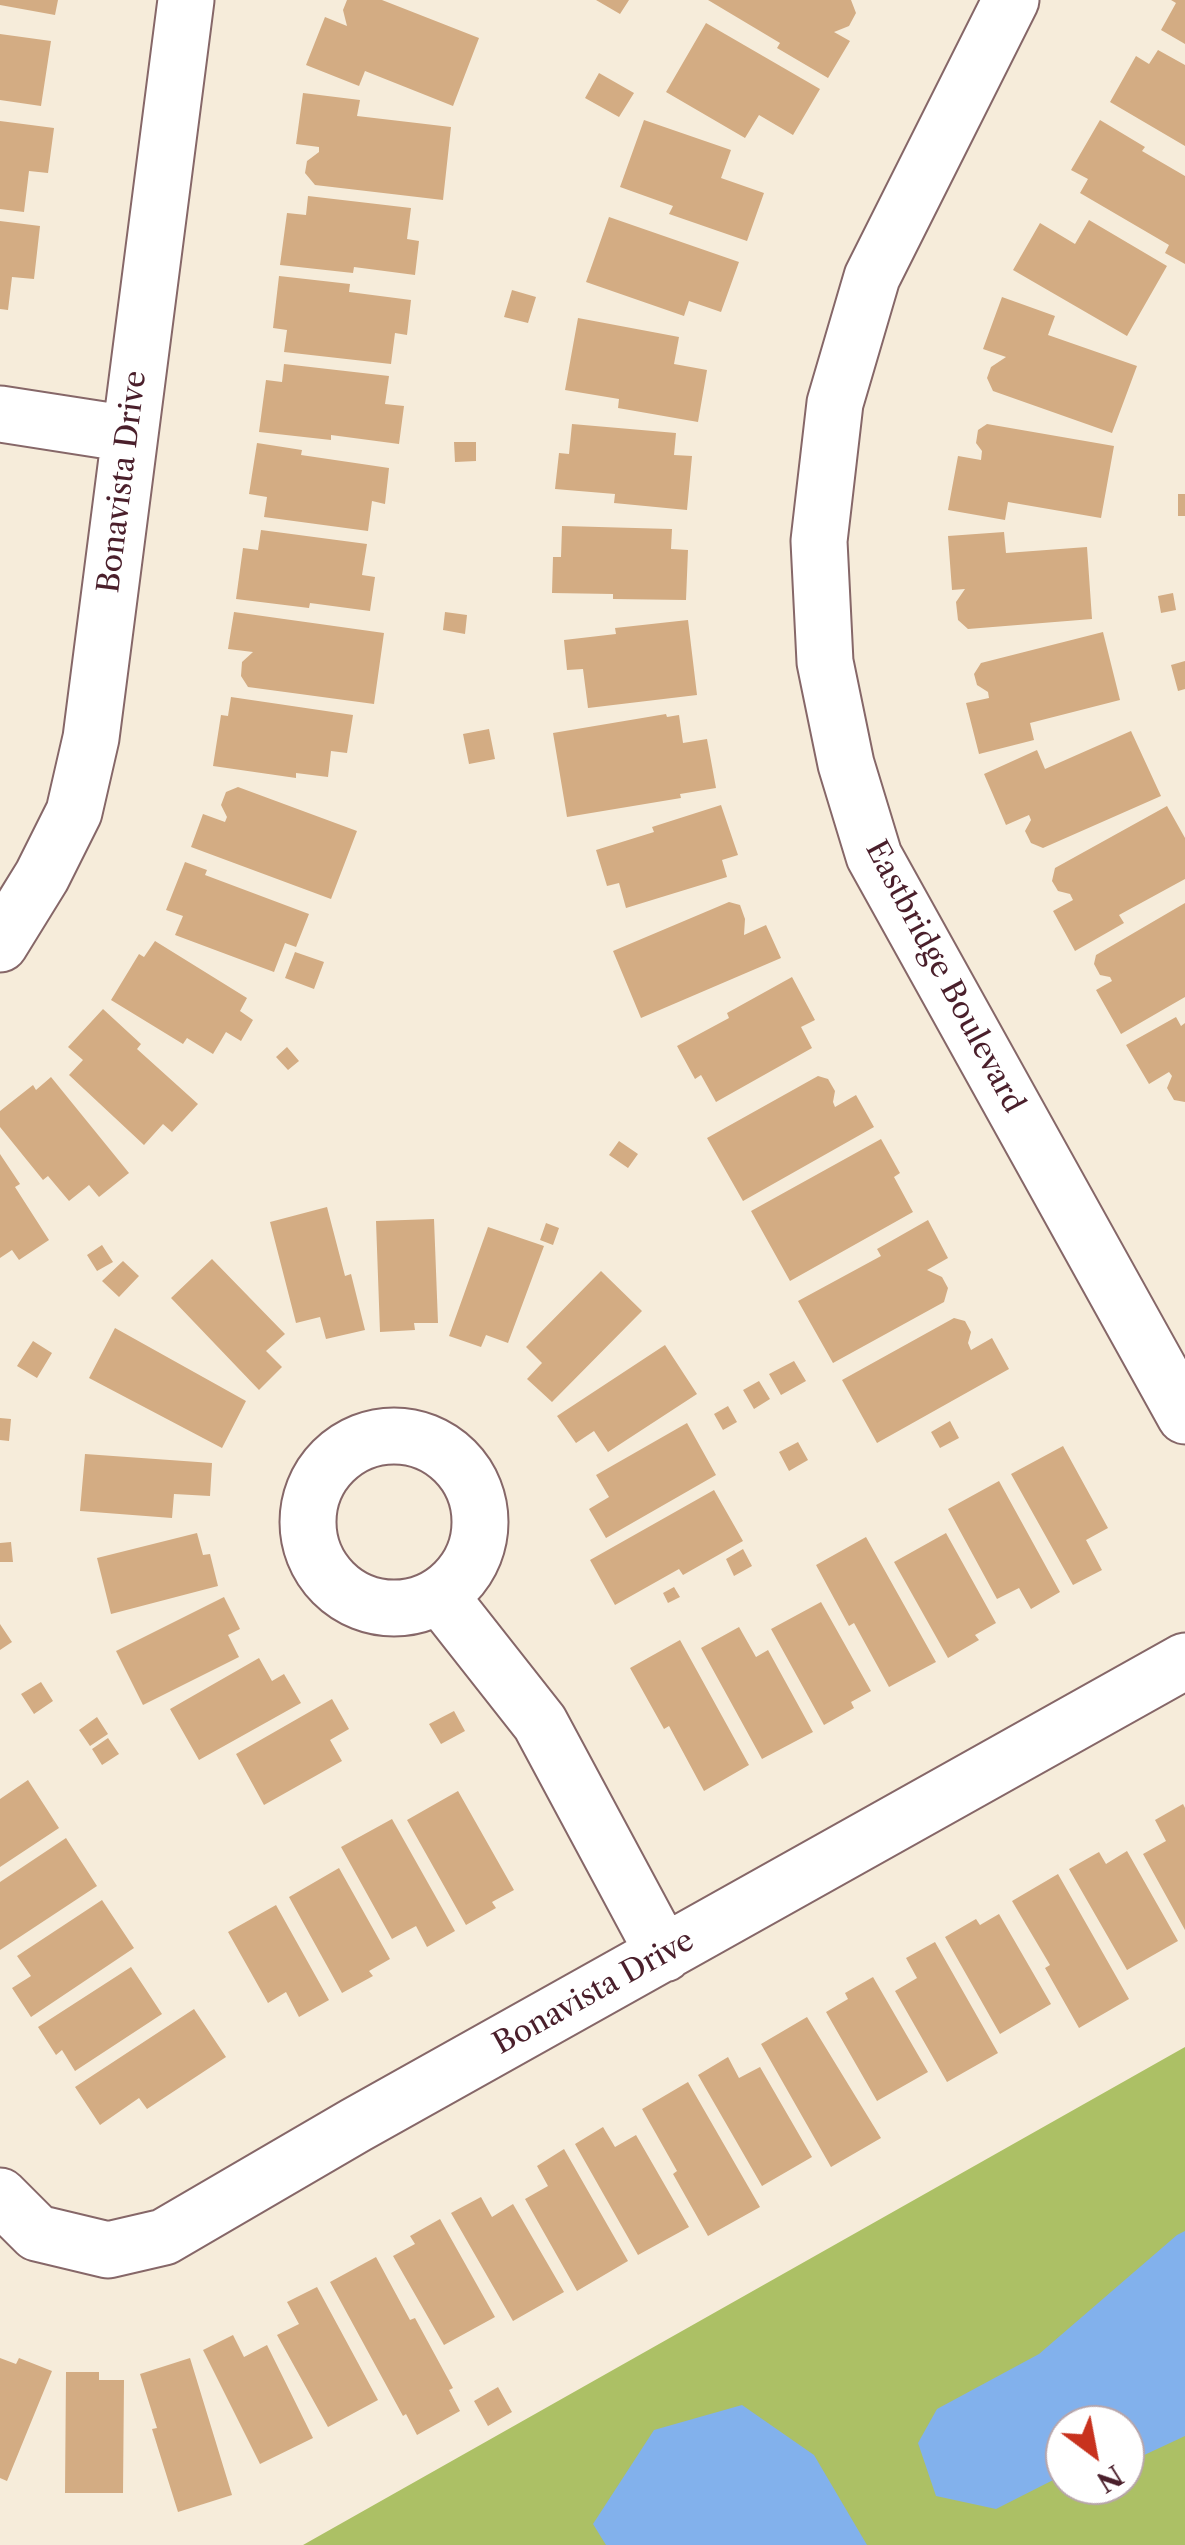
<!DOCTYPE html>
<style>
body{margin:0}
#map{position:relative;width:1185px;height:2545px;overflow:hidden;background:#f6ecda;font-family:"Libre Caslon Text",serif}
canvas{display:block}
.north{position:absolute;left:1045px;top:2405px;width:100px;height:100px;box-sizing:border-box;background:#fff;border:2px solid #b7a5aa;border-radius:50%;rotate:148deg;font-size:28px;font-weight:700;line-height:40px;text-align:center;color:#4a1f2b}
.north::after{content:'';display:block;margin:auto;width:35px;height:45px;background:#c8321e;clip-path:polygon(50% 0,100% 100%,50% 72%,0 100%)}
</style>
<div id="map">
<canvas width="1185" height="2545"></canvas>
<div class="north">N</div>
</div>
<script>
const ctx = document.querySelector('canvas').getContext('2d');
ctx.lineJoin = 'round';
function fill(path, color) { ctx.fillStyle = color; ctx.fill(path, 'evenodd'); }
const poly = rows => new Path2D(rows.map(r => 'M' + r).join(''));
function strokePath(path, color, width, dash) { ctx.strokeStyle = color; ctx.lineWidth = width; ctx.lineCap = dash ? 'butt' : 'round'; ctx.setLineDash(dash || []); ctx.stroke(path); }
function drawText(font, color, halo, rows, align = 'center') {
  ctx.font = font + ' "Libre Caslon Text",serif'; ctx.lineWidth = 8; ctx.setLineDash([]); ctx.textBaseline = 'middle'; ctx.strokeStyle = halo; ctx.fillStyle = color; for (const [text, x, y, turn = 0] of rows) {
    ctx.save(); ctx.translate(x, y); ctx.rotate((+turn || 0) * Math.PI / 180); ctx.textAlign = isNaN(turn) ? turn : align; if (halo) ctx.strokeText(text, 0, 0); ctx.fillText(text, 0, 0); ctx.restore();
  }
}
fill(poly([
 [1185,2047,1185,2545,303,2545],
 [1065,2425,1125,2425,1125,2485,1065,2485]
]), '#acc065');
fill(poly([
 [1185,2231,1185,2436,1125,2464,1125,2425,1065,2425,1065,2474,996,2509,936,2496,918,2443,937,2409,1039,2354,1177,2235],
 [742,2405,814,2455,867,2545,606,2545,593,2524,654,2430]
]), '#82b1ec');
fill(poly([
 [0,0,58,0,55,15,0,5],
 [347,0,382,0,479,38,453,106,365,71,359,86,306,65,325,17,347,26,343,10],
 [596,0,629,0,620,14],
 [708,0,851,0,856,13,849,26,834,32,850,41,828,78,777,48,780,43],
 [1171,0,1185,0,1185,44,1161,30,1176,3],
 [706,23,820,89,793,135,759,115,745,138,666,92],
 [0,34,51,41,41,106,0,100],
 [1158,50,1185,65,1185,146,1110,102,1136,56,1149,64],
 [599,73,634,93,619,117,585,98],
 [303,93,360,100,357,116,451,127,443,200,315,185,305,173,307,161,319,152,319,147,296,144],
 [644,120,731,150,721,178,764,193,747,241,669,214,673,206,620,187],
 [1100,120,1145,147,1142,151,1185,176,1185,264,1165,253,1169,245,1080,193,1088,179,1071,170],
 [0,121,54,128,48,173,29,171,24,212,0,209],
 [308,196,411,208,407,239,419,241,415,275,354,267,353,273,280,265,287,213,306,215],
 [609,217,739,262,721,312,689,301,684,316,586,282],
 [1089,220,1167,266,1127,336,1013,270,1040,223,1075,244],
 [0,221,40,226,34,279,12,277,8,310,0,309],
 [279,276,350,284,349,292,411,300,407,335,395,333,391,364,284,352,287,330,273,328],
 [512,290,536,297,528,323,504,317],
 [1002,297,1055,316,1048,335,1137,366,1112,433,993,391,987,378,991,367,1006,357,983,349],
 [578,318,679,337,674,364,707,370,698,422,618,408,619,399,565,390],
 [284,364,389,376,385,404,404,406,399,444,331,435,331,440,259,432,266,380,282,382],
 [572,424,676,433,674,455,692,456,687,510,614,503,615,494,555,489,559,453,569,454],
 [987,424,1114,446,1101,518,1008,502,1005,520,948,510,958,456,981,460,982,451,976,443,978,430],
 [454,442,476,442,476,461,455,462],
 [257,443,302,450,301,455,389,468,385,504,372,501,368,531,264,517,267,497,249,494],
 [1178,494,1185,494,1185,516,1178,516],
 [562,526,672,529,671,549,688,550,686,600,613,599,613,594,552,593,553,557,561,557],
 [261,530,367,544,362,575,375,577,370,611,310,603,309,608,236,599,243,548,258,550],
 [1004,532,1006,553,1087,547,1092,619,968,629,958,620,956,602,965,589,952,590,948,536],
 [1173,593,1176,610,1161,613,1158,596],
 [234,612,384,633,374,704,248,687,241,676,242,662,253,652,228,649],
 [445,612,467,615,465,634,443,630],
 [688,620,697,695,588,708,583,669,567,670,564,640,616,634,615,628],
 [1103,632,1120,700,1030,723,1034,740,979,754,966,703,989,698,988,692,977,685,974,674,981,663],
 [1185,661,1185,689,1178,691,1171,665],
 [231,697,353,715,347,753,331,751,328,777,296,773,296,778,213,766,221,715,228,716],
 [666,714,667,717,679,715,683,743,707,739,716,788,680,794,681,798,567,817,553,733],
 [489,729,495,759,469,764,463,734],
 [1131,731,1161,796,1043,848,1031,843,1025,831,1031,820,1029,815,1006,825,984,774,1037,750,1045,769],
 [238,787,357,831,331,899,191,847,203,814,225,822,227,817,221,805,226,792],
 [721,805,738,855,722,860,727,877,626,908,619,883,607,886,596,850,654,832,652,827],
 [1167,806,1185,838,1185,879,1119,915,1124,923,1075,951,1053,911,1073,900,1070,894,1058,891,1052,881,1055,868],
 [185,862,207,870,205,875,309,914,296,947,285,943,274,972,175,935,183,916,166,910],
 [729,902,740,905,745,919,744,935,766,925,781,958,641,1018,613,951],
 [1185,903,1185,997,1121,1034,1096,990,1112,981,1110,977,1100,975,1094,964,1096,955],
 [155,941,247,998,240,1011,253,1020,241,1041,226,1032,213,1054,187,1038,183,1044,111,1000,139,954,144,957],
 [295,952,324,962,314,989,285,978],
 [792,977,815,1020,801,1027,812,1048,716,1102,701,1075,695,1079,677,1046,729,1018,727,1013],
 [103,1009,141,1044,137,1049,198,1104,172,1132,163,1124,144,1145,69,1075,83,1060,68,1047],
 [1176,1017,1181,1026,1185,1023,1185,1102,1174,1100,1167,1088,1172,1076,1169,1072,1149,1084,1126,1045],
 [287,1047,299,1061,288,1070,276,1057],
 [818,1076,828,1079,835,1091,833,1102,835,1107,856,1095,874,1127,743,1201,707,1138],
 [51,1077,129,1173,99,1197,89,1185,69,1201,48,1176,43,1180,0,1127,0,1111,33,1085,36,1090],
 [881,1139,900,1173,894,1177,913,1212,790,1281,751,1211],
 [619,1141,638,1154,628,1168,609,1155],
 [0,1154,20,1184,15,1187,49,1240,19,1260,12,1250,0,1258],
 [327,1207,345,1276,351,1274,365,1330,326,1339,320,1317,296,1323,270,1222],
 [434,1219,438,1323,414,1323,415,1330,380,1332,376,1221],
 [928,1220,948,1258,927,1270,942,1277,948,1288,944,1302,833,1363,798,1301,881,1256,877,1249],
 [546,1223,559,1228,553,1245,540,1240],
 [488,1227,544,1246,508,1343,486,1335,481,1347,449,1336],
 [102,1245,113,1262,97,1271,87,1255],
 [212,1259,285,1334,266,1351,282,1367,259,1390,171,1298],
 [123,1261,139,1276,119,1297,102,1281],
 [601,1271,642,1311,552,1402,527,1379,542,1363,526,1347],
 [954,1318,965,1321,971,1332,968,1343,971,1350,992,1338,1009,1369,877,1443,842,1380],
 [115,1328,246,1401,222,1448,89,1378],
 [33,1341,52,1353,37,1378,17,1366],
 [665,1345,697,1394,608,1452,594,1431,576,1443,557,1416],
 [794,1361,806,1381,781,1395,769,1374],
 [759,1381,770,1399,754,1409,743,1390],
 [728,1406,737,1422,723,1430,714,1414],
 [0,1418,11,1419,9,1441,0,1440],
 [950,1421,959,1438,940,1448,931,1432],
 [687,1423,716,1475,606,1538,589,1509,609,1497,596,1475],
 [798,1442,808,1460,789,1471,779,1452],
 [1063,1446,1108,1528,1086,1540,1102,1570,1073,1585,1011,1474],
 [85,1454,212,1463,210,1496,174,1494,172,1518,80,1511],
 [999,1481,1060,1592,1031,1609,1019,1588,997,1599,948,1509],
 [714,1490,743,1541,683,1575,679,1569,615,1605,590,1560],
 [197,1533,203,1555,210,1554,218,1586,111,1614,97,1558],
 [946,1533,996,1623,975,1635,979,1640,948,1658,894,1562],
 [866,1537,936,1662,889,1687,854,1623,849,1626,816,1565],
 [11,1542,13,1562,0,1562,0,1543],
 [743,1549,752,1566,734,1576,726,1559],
 [674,1587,680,1597,668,1603,663,1593],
 [224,1597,240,1629,228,1635,239,1657,143,1705,116,1651],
 [821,1602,871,1691,851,1702,854,1708,824,1725,771,1629],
 [0,1624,12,1642,0,1650],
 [739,1627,756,1657,768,1650,813,1732,762,1759,701,1648],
 [680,1640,749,1765,704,1791,669,1726,664,1729,630,1668],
 [259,1658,272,1681,284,1674,301,1703,199,1760,170,1709],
 [41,1682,53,1701,34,1714,21,1694],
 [332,1699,349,1729,330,1740,342,1761,264,1805,236,1754],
 [454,1711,465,1731,441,1744,429,1724],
 [97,1717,108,1734,90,1746,79,1730],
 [108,1738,119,1754,102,1765,92,1749],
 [28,1780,59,1828,0,1867,0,1799],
 [458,1791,514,1890,492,1902,496,1908,466,1925,407,1820],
 [1183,1804,1185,1808,1185,1930,1143,1854,1166,1841,1155,1820],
 [392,1819,455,1931,427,1947,416,1926,392,1939,341,1847],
 [66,1838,97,1886,0,1950,0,1882],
 [1127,1851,1178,1941,1127,1970,1069,1869,1099,1852,1106,1864],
 [339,1868,390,1959,369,1971,373,1976,342,1993,289,1897],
 [1058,1874,1129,1999,1079,2028,1045,1968,1050,1965,1012,1901],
 [102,1900,134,1948,31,2017,12,1988,31,1976,17,1956],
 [276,1905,329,2000,299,2017,286,1992,268,2003,228,1932],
 [999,1914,1051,2004,1000,2034,945,1937,976,1919,980,1925],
 [935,1942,998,2053,947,2082,895,1991,917,1978,906,1958],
 [131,1967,162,2014,75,2071,62,2050,56,2055,38,2027],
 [873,1977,928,2072,877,2101,826,2012,848,1999,845,1993],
 [194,2009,226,2057,147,2109,139,2098,100,2125,75,2087],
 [807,2017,881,2138,831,2167,761,2044],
 [728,2057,739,2078,760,2067,812,2157,762,2186,698,2075],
 [688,2082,760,2207,708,2236,673,2174,677,2171,642,2109],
 [603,2127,615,2147,636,2135,689,2227,638,2255,575,2144],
 [564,2149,628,2261,577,2291,525,2199,548,2186,537,2166],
 [481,2197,492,2217,513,2204,564,2292,513,2321,451,2213],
 [440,2219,495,2317,444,2345,393,2256,415,2244,410,2236],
 [376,2257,410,2320,415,2318,453,2388,449,2390,460,2411,417,2435,406,2414,403,2416,330,2282],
 [317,2287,378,2400,328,2427,277,2335,299,2324,287,2302],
 [233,2335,244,2357,267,2345,313,2438,260,2464,203,2350],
 [0,2358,16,2364,19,2358,52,2371,7,2481,0,2478],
 [190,2358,232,2495,178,2512,152,2429,157,2428,140,2374],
 [66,2372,99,2372,99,2380,124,2380,123,2493,65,2493],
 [498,2387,512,2412,488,2426,474,2401]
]), '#d3ac83');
const minor = poly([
 [1011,0,872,277,835,403,819,541,825,662,846,764,874,856,1185,1416],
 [0,414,129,434],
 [0,944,42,876,74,812,91,738,186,0],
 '308 1522a86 86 0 1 1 172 0a86 86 0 1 1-172 0Z',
 [440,1596,540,1723,664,1954],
 [0,2196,37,2233,108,2250,164,2237,356,2125,1185,1661]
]);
strokePath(minor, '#866768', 59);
strokePath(minor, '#fff', 55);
drawText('30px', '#4a1f2b', '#fff', [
 ["Bonavista Drive",123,482,-83],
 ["Eastbridge Boulevard",944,977,62],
 ["Bonavista Drive",594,1993,-29]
]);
</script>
